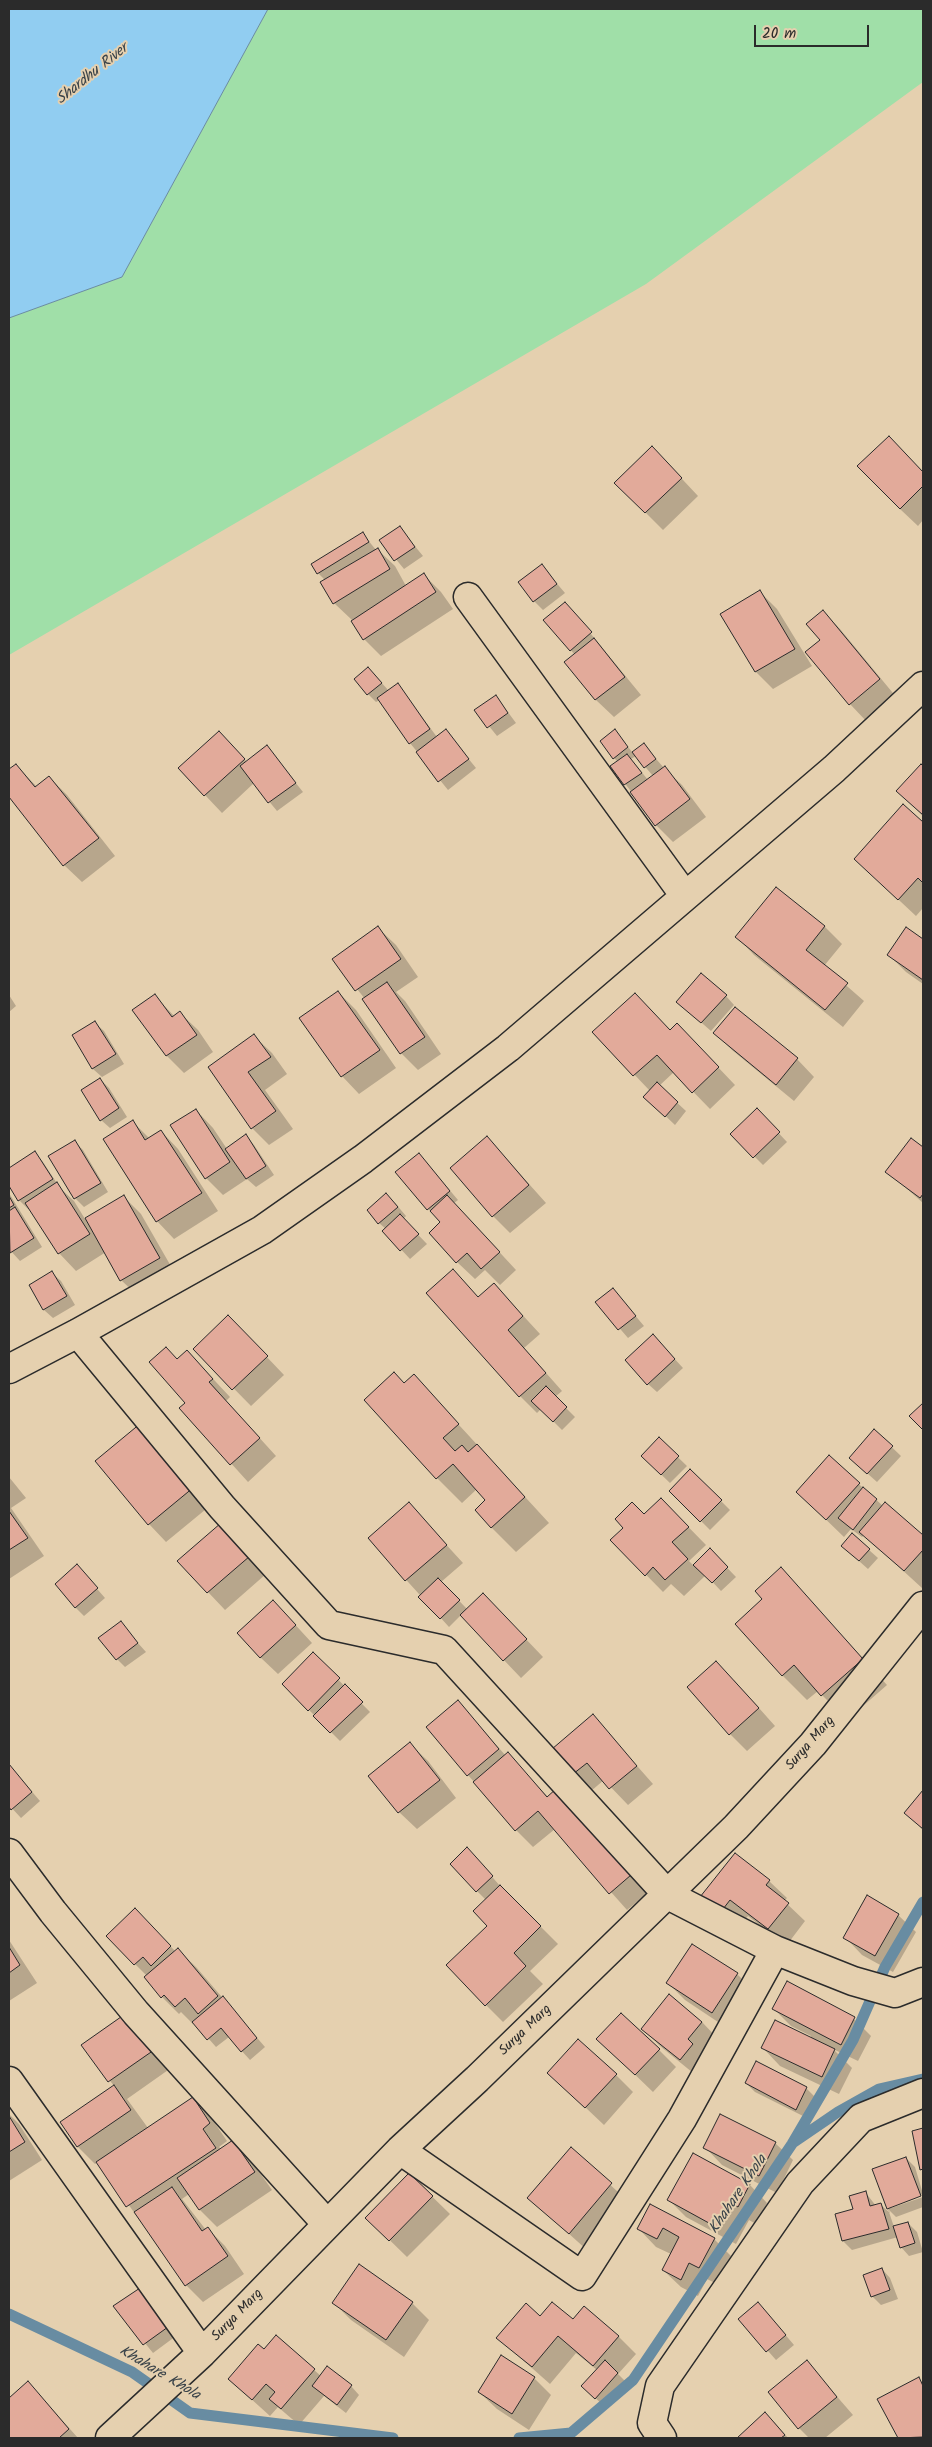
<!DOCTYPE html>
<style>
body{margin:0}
#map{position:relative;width:932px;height:2447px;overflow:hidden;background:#e5d0af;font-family:Kalam,sans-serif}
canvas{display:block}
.frame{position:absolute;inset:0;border:10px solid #2b2b2b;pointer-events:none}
.scale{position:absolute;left:754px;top:25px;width:115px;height:22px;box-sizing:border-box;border:2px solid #2b2b2b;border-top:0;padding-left:6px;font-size:15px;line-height:18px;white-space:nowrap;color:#2b2b2b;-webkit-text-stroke:4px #e5d0af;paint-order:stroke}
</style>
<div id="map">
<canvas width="932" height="2447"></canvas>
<div class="frame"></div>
<div class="scale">20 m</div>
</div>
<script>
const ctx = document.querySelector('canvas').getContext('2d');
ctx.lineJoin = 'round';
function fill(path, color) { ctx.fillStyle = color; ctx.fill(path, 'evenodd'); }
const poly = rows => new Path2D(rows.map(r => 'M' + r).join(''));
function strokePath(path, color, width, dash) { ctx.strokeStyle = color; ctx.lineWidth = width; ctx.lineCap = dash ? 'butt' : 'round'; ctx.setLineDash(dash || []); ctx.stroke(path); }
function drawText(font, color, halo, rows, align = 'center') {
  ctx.font = font + ' Kalam,sans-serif'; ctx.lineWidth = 4; ctx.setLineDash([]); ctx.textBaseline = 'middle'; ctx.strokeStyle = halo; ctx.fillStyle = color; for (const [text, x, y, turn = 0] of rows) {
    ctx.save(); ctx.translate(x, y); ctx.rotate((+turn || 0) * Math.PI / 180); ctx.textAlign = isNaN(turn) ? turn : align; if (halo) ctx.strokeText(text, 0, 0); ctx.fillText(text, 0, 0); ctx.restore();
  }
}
fill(poly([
 [268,9,923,9,923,82,646,284,9,655,9,318,122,277]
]), '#a0dfa8');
const water = poly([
 [9,9,268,9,122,277,9,318,9,9]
]);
fill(water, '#91cdf1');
strokePath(water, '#688ca2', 1);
fill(poly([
 [889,438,923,473,923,520,918,526,900,509],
 [669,465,698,496,663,530,616,483],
 [400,528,423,556,404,569,381,541],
 [363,534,376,550,377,549,395,566,406,586,424,575,441,592,453,609,381,656,364,639,352,620,334,603,325,580,318,573],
 [542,566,565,593,543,610,534,601],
 [760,592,777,609,812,666,773,689,756,672,721,614],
 [823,611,840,629,897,698,867,722,850,704,822,640],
 [573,612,641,695,614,717,596,700,566,662,575,655,545,620],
 [368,668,389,691,398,685,437,737,446,731,476,768,448,790,410,743,380,700,376,702,368,694],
 [496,696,516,723,497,736,476,710],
 [615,731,633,753,644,745,664,768,682,785,706,817,673,842,656,825,612,766,618,762,614,758],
 [636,756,653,776,648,780,631,759],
 [219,732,247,762,267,747,303,792,277,811,254,783,222,813,205,795],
 [16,765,37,787,49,777,67,795,115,856,82,882,64,865,9,795,9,771],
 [921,766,923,768,923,816,898,791],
 [903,806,923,824,923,908,916,916,855,859],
 [776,888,825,927,842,944,824,966,864,1001,843,1027,754,955,737,937],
 [378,928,396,945,418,977,396,992,405,1001,441,1054,418,1070,401,1053,365,999,334,960],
 [906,929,923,940,923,984,906,972,889,955],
 [338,992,356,1010,396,1068,359,1094,342,1076,301,1018],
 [9,995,16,1006,9,1012],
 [155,996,175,1017,180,1013,198,1030,213,1052,184,1073,167,1056,134,1010],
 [726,996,734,1005,711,1031,687,1010],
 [735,1009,797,1059,814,1077,794,1101,732,1050,715,1033],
 [95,1023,104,1031,124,1064,102,1077,93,1069,73,1036],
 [670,1031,694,1042,735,1085,710,1109,674,1072,659,1086,686,1111,675,1125,654,1105,650,1091,594,1032],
 [254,1036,272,1053,287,1074,265,1090,293,1129,269,1145,252,1128,210,1067],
 [100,1079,109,1088,127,1117,110,1128,101,1120],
 [196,1110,213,1128,227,1149,246,1136,254,1145,274,1175,256,1187,247,1179,223,1195,206,1178],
 [757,1110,787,1142,763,1165,732,1134],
 [133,1122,149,1138,161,1131,178,1149,218,1211,174,1239,157,1221,105,1139],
 [487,1137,546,1203,510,1233,493,1216],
 [912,1140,923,1149,923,1203,887,1171],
 [75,1142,83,1150,108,1192,84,1207,75,1198],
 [35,1153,43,1162,60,1188,74,1201,85,1219,124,1197,141,1214,176,1275,139,1297,121,1280,106,1252,76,1271,59,1253,30,1208,28,1209,19,1200,9,1184,9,1170],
 [419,1154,458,1200,454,1203,516,1270,500,1285,485,1270,475,1279,457,1262,442,1222,428,1209],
 [9,1193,42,1247,20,1261,9,1249],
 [395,1203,406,1216,403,1219,427,1244,410,1259,384,1231,386,1229,379,1223],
 [452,1270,479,1298,494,1284,540,1334,524,1348,562,1391,555,1397,575,1417,562,1430,541,1409,537,1413,520,1396],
 [52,1273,61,1281,75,1305,53,1318,44,1310,30,1286],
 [613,1289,644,1326,628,1338,597,1302],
 [245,1334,284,1375,251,1406,195,1349],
 [661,1344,683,1368,657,1392,648,1384],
 [187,1351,230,1397,226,1401,276,1456,248,1482,181,1408,187,1403],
 [414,1376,549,1523,516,1552,491,1527,487,1500,477,1489,462,1503,437,1478,404,1384],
 [141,1425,211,1505,166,1542,149,1524,97,1461],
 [875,1431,901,1456,877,1482,859,1466],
 [659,1439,687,1466,670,1483,642,1456],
 [829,1457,883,1506,885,1503,923,1536,922,1588,864,1535,862,1537,851,1529,844,1537,815,1509],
 [690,1470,730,1510,710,1530,671,1491],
 [9,1477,26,1498,11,1508,44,1556,9,1579],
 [661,1499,706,1545,689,1561,694,1566,710,1550,736,1577,721,1591,706,1575,684,1596,671,1584,663,1592,612,1540,644,1516],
 [409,1504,463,1563,441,1582,467,1609,500,1612,543,1657,521,1678,461,1615,449,1627,369,1539],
 [238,1542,266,1574,225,1610,208,1592],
 [869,1550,878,1558,868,1569,851,1554],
 [781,1569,887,1685,847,1720,818,1691,807,1700,782,1675,764,1599],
 [85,1575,105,1598,84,1616,75,1607],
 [290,1619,312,1643,278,1674,260,1657],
 [120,1623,146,1652,125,1667,117,1659],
 [313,1654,370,1712,340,1741,283,1684],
 [734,1680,775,1726,747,1751,730,1734],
 [458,1702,506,1756,508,1754,548,1797,557,1790,648,1893,627,1910,555,1829,533,1847,516,1830,468,1775],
 [593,1716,653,1784,628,1805,604,1780,591,1791,574,1773],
 [410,1744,428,1761,456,1798,417,1829,399,1812],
 [9,1765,40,1801,21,1818,9,1805],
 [923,1792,923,1830,905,1812],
 [735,1855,769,1881,787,1898,784,1901,805,1921,786,1946,748,1916,738,1929,719,1915],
 [476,1858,500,1886,558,1944,530,1971,543,1984,503,2022,486,2005,489,1926,486,1900,477,1891],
 [898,1915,916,1932,893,1972,862,1955,845,1937],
 [152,1927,176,1952,178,1950,196,1967,265,2047,250,2060,229,2037,216,2047,194,2022,193,2024,181,2012,179,2014,162,1997,147,1976,107,1936],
 [9,1940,37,1983,9,2001],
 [693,1945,737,1974,755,1992,730,2030,685,2000,668,1983],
 [774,2009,854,2019,871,2036,858,2061,833,2049,852,2068,839,2094,780,2066,763,2048,810,2038,811,2036,791,2026],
 [127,2014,171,2068,127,2099,148,2128,192,2099,210,2116,227,2141,219,2147,221,2149,233,2141,250,2159,272,2190,217,2227,200,2210,189,2194,182,2199,206,2230,208,2229,225,2246,244,2274,203,2302,186,2285,98,2162,95,2164,78,2147,62,2122,114,2086,83,2045],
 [702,2022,719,2040,698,2077,660,2046,643,2029],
 [598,2039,659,2050,676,2067,653,2092],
 [549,2073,616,2075,633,2092,604,2125],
 [746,2083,806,2088,815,2097,805,2117,755,2092],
 [9,2114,19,2124,42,2160,9,2181],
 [775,2143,793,2160,777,2193,722,2165,705,2147],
 [571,2149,629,2202,587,2250,529,2198],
 [694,2154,750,2185,767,2203,756,2224,749,2220,736,2244,686,2217,669,2200],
 [906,2158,915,2167,923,2194,891,2206,891,2208,923,2197,923,2207,896,2217,888,2209,894,2227,908,2223,917,2232,923,2252,909,2256,901,2247,898,2237,852,2250,843,2241,836,2215,854,2210,866,2193,876,2206,881,2205,890,2213,874,2170],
 [409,2174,450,2214,407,2257,367,2218],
 [651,2206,714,2239,731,2256,717,2284,707,2279,698,2296,681,2287,663,2270,671,2254,656,2247,639,2229],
 [882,2269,890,2278,898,2299,881,2305,872,2296],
 [139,2289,176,2336,153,2353,115,2306],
 [334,2303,412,2303,429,2320,404,2357,351,2320],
 [766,2312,794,2345,776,2360,740,2319],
 [540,2318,573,2321,618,2336,636,2354,618,2374,626,2382,604,2406,591,2394,597,2370,576,2353,550,2384,498,2338],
 [264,2351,314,2370,321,2376,351,2386,359,2395,346,2413,324,2396,299,2425,278,2407,270,2416,229,2379],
 [807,2362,853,2415,825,2438,809,2438,799,2428],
 [534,2378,551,2395,529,2430,497,2409,479,2392],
 [918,2378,923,2383,923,2438,900,2438,879,2399],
 [28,2383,45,2401,78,2438,10,2438,9,2399],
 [774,2422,788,2438,738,2437]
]), '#0003');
strokePath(poly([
 [794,2142,838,2112,879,2089,923,2079],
 [9,2314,132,2372,190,2413,393,2438],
 [519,2438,571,2433,633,2380,792,2144,853,2040,885,1967,923,1902]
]), '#688ca2', 11);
const building = poly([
 [889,436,923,472,923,486,900,509,857,466,889,436],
 [652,446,682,478,645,513,614,483,652,446],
 [400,526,415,547,394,561,379,540,400,526],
 [363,532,369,542,317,574,311,564,363,532],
 [378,548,390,569,333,604,320,582,378,548],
 [542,564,557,584,533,602,518,582,542,564],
 [424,573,436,592,363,640,351,621,424,573],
 [760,590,795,649,755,672,720,614,760,590],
 [565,602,592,632,570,651,543,620,565,602],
 [823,610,880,679,849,705,805,652,820,640,806,624,823,610],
 [594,638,625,677,595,700,564,662,594,638],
 [368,667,382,683,367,695,354,679,368,667],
 [398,683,430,729,409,744,377,698,398,683],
 [496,695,508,713,487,728,474,710,496,695],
 [446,729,469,759,438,782,416,752,446,729],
 [615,729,628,747,613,759,600,741,615,729],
 [219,731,245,759,204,796,178,768,219,731],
 [644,743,656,759,644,768,632,752,644,743],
 [267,745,296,783,268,803,240,766,267,745],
 [627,754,642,773,624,785,610,766,627,754],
 [16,764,35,787,49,776,99,838,63,866,9,797,9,769,16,764],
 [921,764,923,766,923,815,896,791,921,764],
 [665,766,690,799,655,826,630,792,665,766],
 [903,804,923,822,923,883,918,878,898,900,854,859,903,804],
 [776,887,825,926,806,950,848,983,825,1010,735,937,776,887],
 [378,926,401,959,355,991,332,959,378,926],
 [906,927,923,939,923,980,887,955,906,927],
 [701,973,727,995,701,1023,676,1002,701,973],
 [387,982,425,1037,400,1054,362,999,387,982],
 [338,991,380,1050,341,1077,299,1018,338,991],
 [635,993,670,1030,677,1023,719,1067,692,1093,657,1055,633,1076,592,1032,635,993],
 [155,994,172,1017,180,1011,197,1035,166,1056,132,1010,155,994],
 [735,1007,798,1058,776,1085,713,1033,735,1007],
 [95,1021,116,1054,92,1069,72,1035,95,1021],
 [254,1034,271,1057,248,1072,276,1111,251,1129,208,1067,254,1034],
 [100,1078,119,1108,100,1121,81,1090,100,1078],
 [657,1082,678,1102,665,1117,643,1097,657,1082],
 [757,1108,780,1132,753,1158,730,1134,757,1108],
 [196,1109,230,1162,205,1179,170,1125,196,1109],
 [133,1120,145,1140,161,1130,202,1193,156,1222,103,1139,133,1120],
 [246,1134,266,1166,246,1179,225,1149,246,1134],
 [487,1136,529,1185,492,1217,450,1168,487,1136],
 [911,1138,923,1147,923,1194,920,1198,885,1172,911,1138],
 [75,1140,101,1183,74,1199,48,1156,75,1140],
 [35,1151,53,1179,18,1201,9,1186,9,1168,35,1151],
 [419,1153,450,1191,427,1210,395,1172,419,1153],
 [57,1182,90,1234,58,1254,25,1203,57,1182],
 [386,1193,398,1207,378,1224,367,1210,386,1193],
 [124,1195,160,1258,120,1281,85,1218,124,1195],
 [447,1195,500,1252,481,1269,467,1253,456,1263,429,1233,440,1222,430,1211,447,1195],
 [9,1196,14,1205,9,1208,9,1196],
 [15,1207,34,1238,10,1253,9,1211,15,1207],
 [400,1214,419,1234,400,1251,382,1231,400,1214],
 [453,1269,478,1297,494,1283,523,1316,508,1330,546,1373,519,1397,426,1293,453,1269],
 [52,1271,67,1296,43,1310,29,1285,52,1271],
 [613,1288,636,1316,618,1330,595,1302,613,1288],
 [228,1315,268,1356,232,1390,193,1349,228,1315],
 [653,1334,675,1359,647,1385,625,1360,653,1334],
 [166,1347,177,1359,187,1350,213,1379,209,1382,260,1438,230,1465,179,1408,185,1403,149,1362,166,1347],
 [394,1372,404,1383,414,1374,459,1424,443,1438,455,1451,462,1445,468,1452,477,1444,525,1497,491,1528,475,1510,485,1500,453,1464,436,1479,364,1400,394,1372],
 [546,1386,567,1407,553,1422,531,1401,546,1386],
 [923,1403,923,1430,909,1416,923,1403],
 [141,1423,194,1487,148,1525,95,1461,141,1423],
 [874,1429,893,1446,867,1474,849,1458,874,1429],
 [659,1437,679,1456,661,1475,641,1456,659,1437],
 [829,1455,860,1483,826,1520,796,1492,829,1455],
 [690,1469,722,1500,700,1522,669,1491,690,1469],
 [863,1487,877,1499,853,1530,838,1518,863,1487],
 [661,1498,689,1527,672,1542,688,1559,665,1580,653,1567,645,1576,610,1540,623,1528,615,1519,632,1502,644,1514,661,1498],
 [409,1502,447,1545,405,1581,368,1538,409,1502],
 [885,1502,923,1535,923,1550,904,1571,859,1532,885,1502],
 [9,1511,28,1538,9,1550,9,1511],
 [221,1523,250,1556,207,1593,177,1561,221,1523],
 [852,1533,870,1549,859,1561,841,1546,852,1533],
 [710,1548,728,1567,712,1583,693,1565,710,1548],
 [77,1564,98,1588,75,1608,55,1584,77,1564],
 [781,1567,863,1659,821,1696,794,1665,782,1676,735,1624,762,1599,755,1591,781,1567],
 [438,1578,460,1600,440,1619,418,1597,438,1578],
 [483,1593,527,1639,503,1661,460,1615,483,1593],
 [273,1600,296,1625,260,1658,237,1633,273,1600],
 [121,1621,138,1643,116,1660,98,1638,121,1621],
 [313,1652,340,1678,308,1711,282,1684,313,1652],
 [716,1661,759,1708,729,1735,687,1687,716,1661],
 [345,1684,363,1702,330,1733,313,1716,345,1684],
 [458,1700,499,1749,467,1776,426,1727,458,1700],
 [593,1714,637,1766,609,1789,587,1763,573,1774,552,1749,593,1714],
 [410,1742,440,1780,398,1813,368,1776,410,1742],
 [508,1752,547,1797,557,1788,631,1875,609,1894,538,1811,515,1831,473,1782,508,1752],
 [9,1764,32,1792,11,1810,9,1807,9,1764],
 [923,1790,923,1829,904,1813,923,1790],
 [467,1847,493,1876,476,1892,450,1864,467,1847],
 [735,1853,770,1880,766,1885,789,1903,768,1929,730,1900,720,1913,700,1897,735,1853],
 [500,1885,541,1926,514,1953,526,1966,485,2006,446,1965,487,1926,473,1911,500,1885],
 [867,1895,899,1914,875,1956,843,1938,867,1895],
 [135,1908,171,1946,151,1966,143,1957,134,1965,106,1936,135,1908],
 [692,1944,738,1973,712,2013,666,1983,692,1944],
 [9,1947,20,1965,9,1973,9,1947],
 [178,1948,218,1996,198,2014,185,1998,175,2007,164,1995,161,1998,144,1977,178,1948],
 [787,1981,855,2017,841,2045,772,2009,787,1981],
 [669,1994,702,2022,688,2039,693,2044,680,2060,641,2029,669,1994],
 [223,1996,257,2038,241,2052,221,2028,207,2040,192,2022,223,1996],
 [128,2012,154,2050,108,2082,81,2045,128,2012],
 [621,2013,660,2049,635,2075,596,2039,621,2013],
 [775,2020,835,2049,822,2077,761,2048,775,2020],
 [578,2039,617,2074,585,2108,547,2073,578,2039],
 [756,2061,807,2087,796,2110,745,2083,756,2061],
 [114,2085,131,2110,77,2147,60,2122,114,2085],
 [193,2097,210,2123,203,2129,216,2148,126,2207,96,2162,193,2097],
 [720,2114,776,2142,759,2176,703,2148,720,2114],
 [9,2116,25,2142,9,2152,9,2116],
 [923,2128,923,2169,920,2170,912,2131,923,2128],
 [233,2140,255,2172,199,2210,177,2178,233,2140],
 [571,2147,612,2183,569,2234,527,2198,571,2147],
 [693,2153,750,2184,738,2207,731,2203,718,2228,667,2200,693,2153],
 [906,2157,921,2196,887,2209,872,2169,906,2157],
 [409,2173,433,2196,389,2241,365,2218,409,2173],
 [172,2187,202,2231,208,2227,228,2256,185,2286,134,2212,172,2187],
 [866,2191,870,2206,881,2203,889,2229,842,2241,835,2214,853,2209,849,2196,866,2191],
 [650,2204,715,2238,699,2268,689,2263,681,2280,662,2270,679,2237,663,2228,657,2239,637,2229,650,2204],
 [908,2222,915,2243,900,2248,893,2226,908,2222],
 [359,2264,413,2302,386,2340,332,2303,359,2264],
 [882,2268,890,2290,871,2297,863,2275,882,2268],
 [140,2288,168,2327,143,2345,113,2306,140,2288],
 [552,2302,573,2319,584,2306,619,2336,593,2366,558,2336,532,2367,496,2338,526,2303,540,2316,552,2302],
 [758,2302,786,2335,766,2352,738,2319,758,2302],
 [276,2335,315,2369,281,2409,269,2399,275,2392,266,2384,252,2400,228,2379,258,2344,264,2349,276,2335],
 [501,2355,535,2377,512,2414,478,2392,501,2355],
 [605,2360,618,2373,595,2399,581,2386,605,2360],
 [807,2360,837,2397,798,2429,768,2392,807,2360],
 [327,2366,352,2385,337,2405,312,2386,327,2366],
 [919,2377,923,2386,923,2437,898,2438,877,2399,919,2377],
 [28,2381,69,2429,59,2438,9,2438,9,2398,28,2381],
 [765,2412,785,2435,781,2438,737,2438,765,2412]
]);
fill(building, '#e2aa9a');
strokePath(building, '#2b2b2b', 1);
const street = poly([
 [468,597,685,896],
 [78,1333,222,1507,329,1625,444,1650,668,1895,775,1950,853,1981,895,1993,923,1982],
 [9,1369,78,1333,262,1230,363,1159,508,1048,834,769,923,686],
 [9,1853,53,1912,136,2013,327,2224],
 [9,2081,202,2353],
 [400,2150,582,2276,682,2119,775,1950],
 [110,2438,202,2353,400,2150,477,2079,736,1827,813,1744,923,1606],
 [662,2438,652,2423,660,2386,800,2183,861,2118,923,2093]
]);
strokePath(street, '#2b2b2b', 31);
strokePath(street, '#e5d0af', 28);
drawText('14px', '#2b2b2b', '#e5d0af', [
 ["Surya Marg",811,1744,-49],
 ["Surya Marg",526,2031,-44],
 ["Surya Marg",238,2316,-46]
]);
drawText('italic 15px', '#3a4349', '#e5d0af', [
 ["Shardhu River",93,75,-39],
 ["Khahare Khola",739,2195,-56],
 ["Khahare Khola",159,2374,31]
]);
</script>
